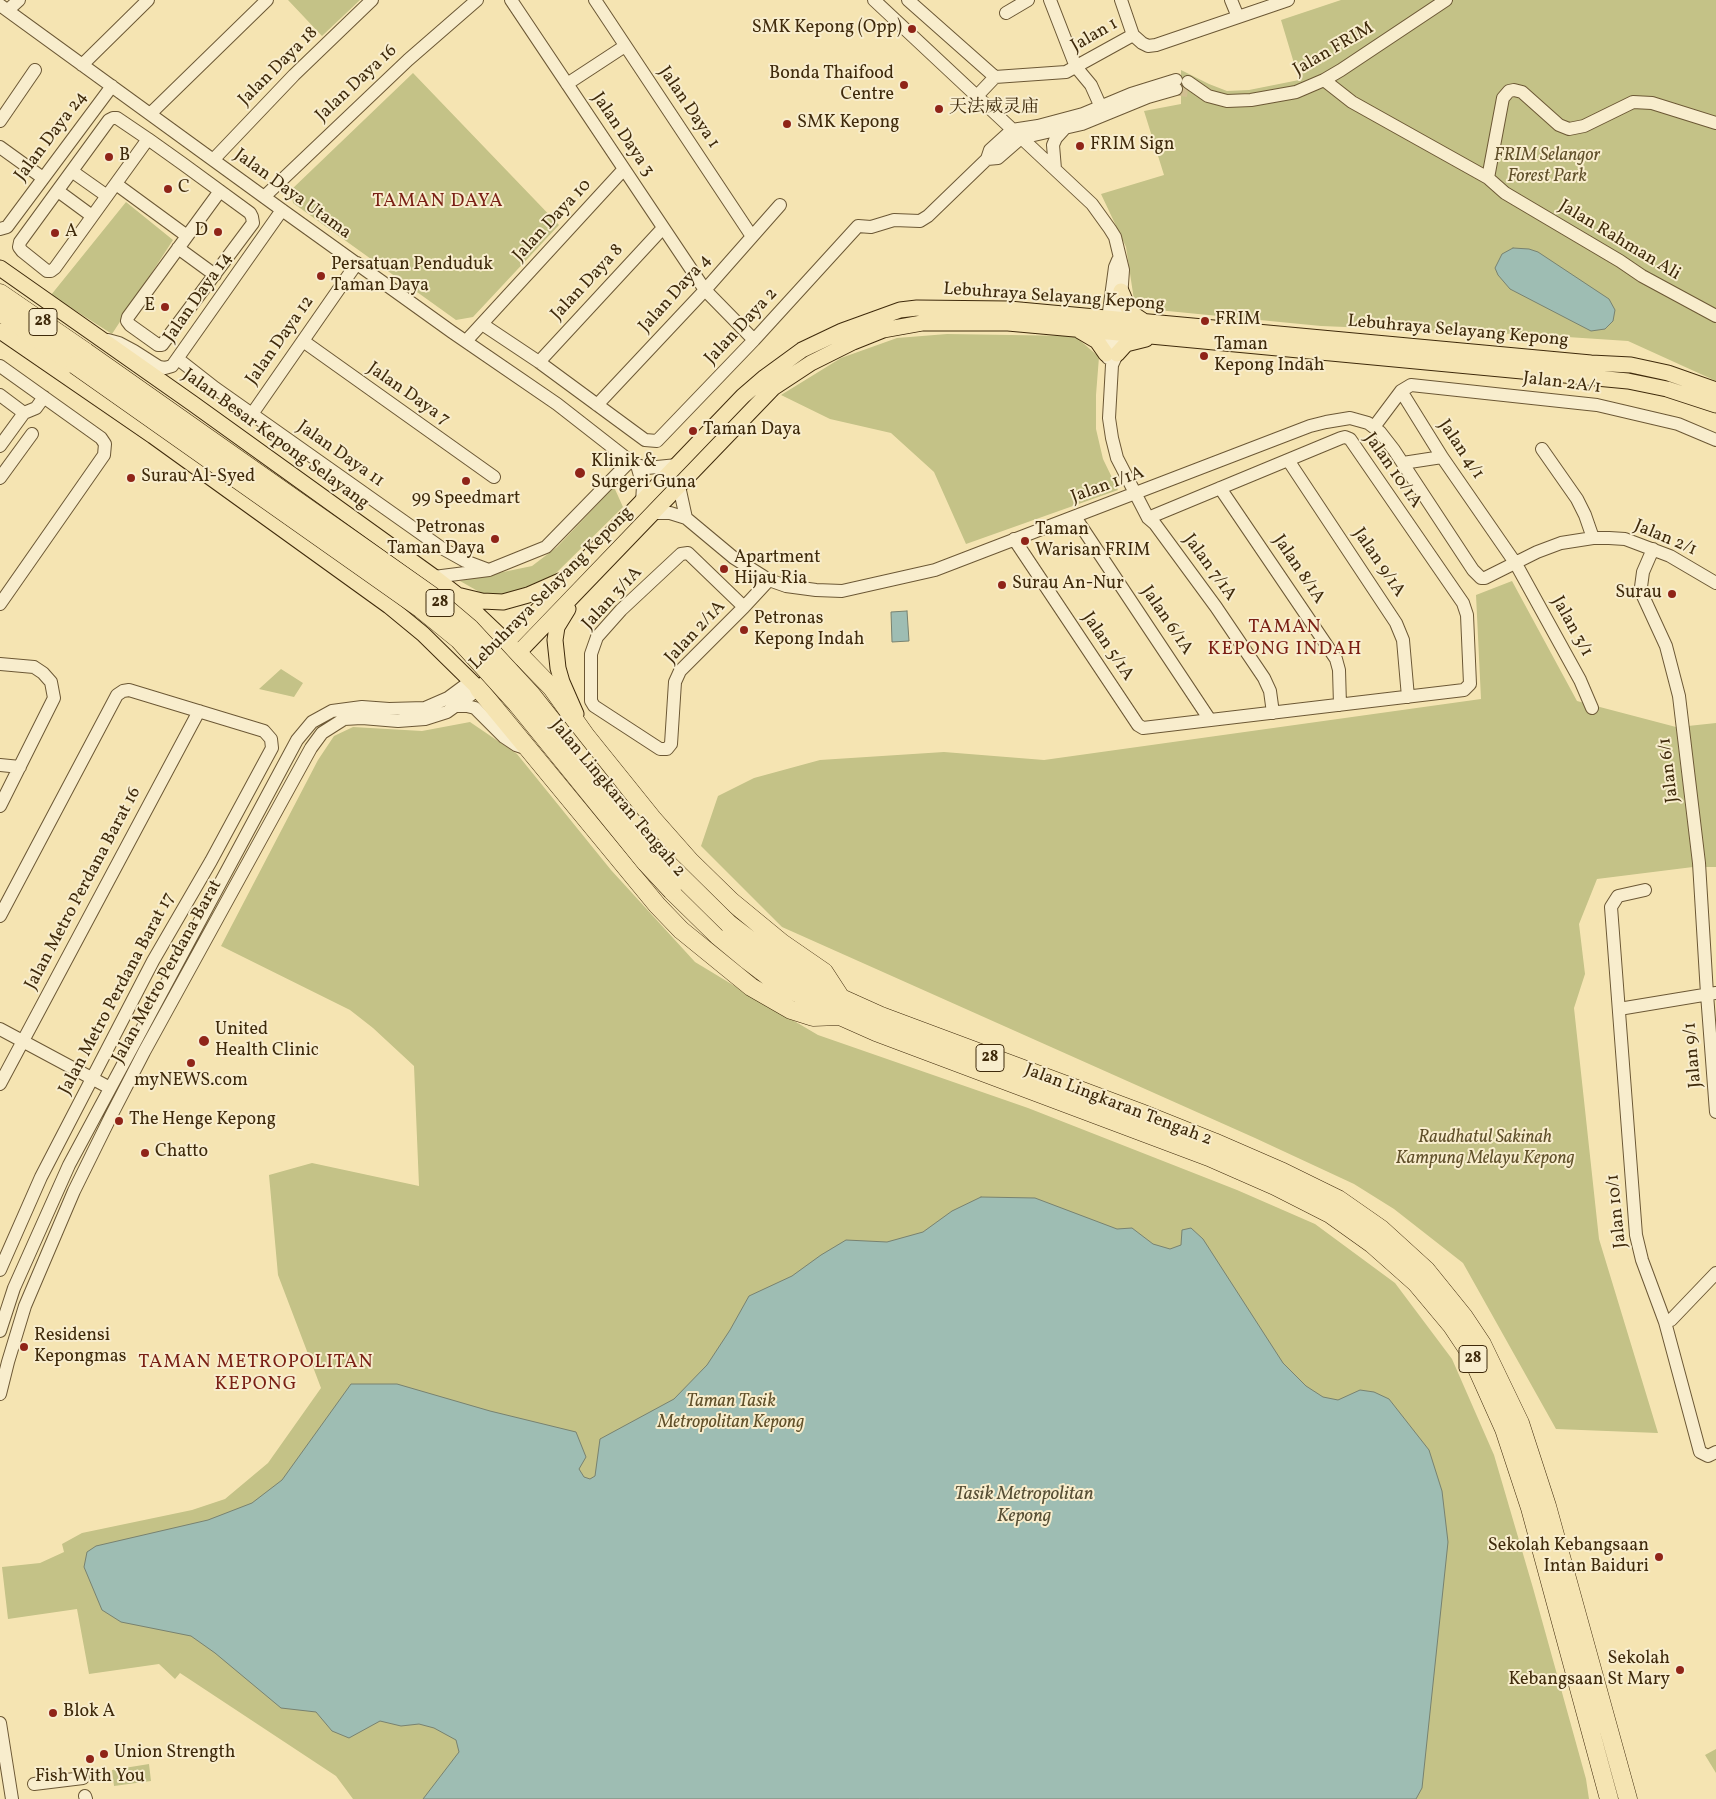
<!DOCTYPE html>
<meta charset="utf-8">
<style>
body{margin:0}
canvas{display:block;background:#f5e4b2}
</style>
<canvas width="1716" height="1799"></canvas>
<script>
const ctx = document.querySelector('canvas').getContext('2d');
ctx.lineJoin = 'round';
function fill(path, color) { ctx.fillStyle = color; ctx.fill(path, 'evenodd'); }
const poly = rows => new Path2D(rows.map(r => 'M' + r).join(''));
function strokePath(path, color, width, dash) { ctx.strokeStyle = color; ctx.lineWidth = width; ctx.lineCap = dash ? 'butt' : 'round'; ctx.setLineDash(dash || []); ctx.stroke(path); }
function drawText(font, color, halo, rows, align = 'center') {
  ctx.font = font + ' Vollkorn,"Noto Serif SC",serif'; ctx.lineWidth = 4; ctx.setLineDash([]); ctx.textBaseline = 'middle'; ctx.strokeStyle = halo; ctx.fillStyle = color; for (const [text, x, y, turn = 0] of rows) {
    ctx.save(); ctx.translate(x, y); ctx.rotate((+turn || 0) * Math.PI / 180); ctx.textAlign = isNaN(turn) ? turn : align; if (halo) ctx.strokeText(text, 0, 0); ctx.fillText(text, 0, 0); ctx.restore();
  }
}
fill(poly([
 [288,0,360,0,322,36],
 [1341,0,1716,0,1716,381,1628,341,1537,335,1321,326,1147,309,1134,300,1126,247,1101,194,1164,175,1144,111,1181,104,1181,70,1209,84,1227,91,1249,90,1299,80,1281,20],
 [413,73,559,225,473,317,456,320,293,203,291,190],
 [126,202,173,240,112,334,51,295],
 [947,334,1075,336,1099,357,1096,395,1096,429,1103,459,1118,490,966,544,934,472,891,433,830,419,781,395,841,358,897,338],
 [614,487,623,507,551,578,514,594,483,594,460,581,532,566,557,547],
 [1512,581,1577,701,1676,727,1693,867,1597,879,1579,924,1585,974,1574,1008,1599,1239,1658,1433,1556,1429,1463,1263,1394,1209,1354,1184,1255,1138,782,927,701,846,718,796,754,778,820,760,944,752,1044,760,1481,699,1476,595],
 [281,669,303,683,294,697,259,689],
 [470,722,517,754,611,870,695,962,738,988,818,1035,1028,1108,1237,1190,1315,1224,1395,1283,1452,1359,1494,1455,1533,1588,1586,1779,1589,1799,353,1799,336,1776,180,1673,175,1679,159,1664,89,1674,77,1609,8,1619,2,1567,40,1563,64,1552,62,1544,82,1533,192,1510,225,1499,268,1463,321,1388,278,1275,269,1175,312,1163,419,1186,414,1066,373,1028,350,1010,221,946,318,760,334,736,353,727,422,731],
 [1716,723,1716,867,1706,867,1688,726],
 [1716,1749,1716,1773,1705,1755],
 [149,1764,151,1781,114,1786,112,1770]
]), '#c4c287');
const water = poly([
 [1513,248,1529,249,1538,252,1609,299,1615,310,1613,321,1605,329,1591,331,1510,289,1498,275,1495,268,1502,254,1513,248],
 [907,611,909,641,892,642,891,612,907,611],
 [981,1197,1035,1198,1117,1229,1132,1228,1153,1244,1170,1249,1181,1245,1182,1230,1191,1228,1203,1239,1283,1363,1306,1386,1323,1397,1338,1400,1360,1390,1374,1392,1389,1399,1429,1450,1442,1491,1448,1542,1422,1788,1416,1799,423,1799,459,1752,456,1740,434,1728,419,1724,401,1726,380,1721,349,1738,332,1731,316,1712,281,1708,215,1653,191,1636,121,1622,102,1610,84,1567,87,1552,96,1546,208,1520,252,1503,282,1480,351,1384,397,1384,490,1411,576,1432,586,1457,579,1469,584,1477,590,1479,595,1476,600,1439,674,1399,707,1365,730,1330,749,1296,792,1276,821,1255,846,1240,887,1242,923,1232,952,1211,981,1197]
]);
fill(water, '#9ebdb3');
strokePath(water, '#788270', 1);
strokePath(poly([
 [1176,89,1188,91]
]), '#d1bf91', 12, [12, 6]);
const minor = poly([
 [511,0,705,290,754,340],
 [595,0,751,235],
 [874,0,1092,204,1110,229,1115,237,1123,270,1117,354,1112,365,1109,418,1112,438,1117,458,1148,518,1155,524,1216,607,1264,678,1270,691,1273,713],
 [908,0,995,77],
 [1050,0,1076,67,1091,85,1104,114],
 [1121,0,1133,35,1142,43,1148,46,1156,45,1288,0],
 [1231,0,1238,17],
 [0,5,282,210,452,332,557,404,630,461,637,465,647,468,677,465],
 [8,10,19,0],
 [1006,13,1028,0],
 [82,65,148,0],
 [1324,80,1352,102,1488,178,1505,193,1620,261,1642,276,1716,316],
 [1188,82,1208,96,1227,101,1251,100,1296,92,1324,80,1341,70,1446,0],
 [567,84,625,46],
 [976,97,995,77,1066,72,1133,35],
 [150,114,267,0],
 [0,121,35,70],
 [1012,130,1038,126,1083,114,1131,94,1176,80],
 [148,139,55,268,51,271,47,271,22,251,19,247,20,242,109,120,113,118,117,118,148,139,183,164,250,213,252,217,253,223,162,345,158,345,130,325,127,321,128,317,220,191],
 [0,147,43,178],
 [987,159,998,158,1021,138,1082,124,1148,97,1176,89],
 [213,160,294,75,372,0],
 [1055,169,1053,145,1056,138,1066,127],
 [73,172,107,196],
 [1488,178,1503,98,1509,91,1514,90,1522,92,1559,125,1569,129,1584,126,1633,102,1652,103,1716,123],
 [116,184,187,236],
 [58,191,92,216],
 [265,196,408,60,477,0],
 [0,229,7,227,112,86],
 [178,248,215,275],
 [482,324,539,362,645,440,657,441,754,340,858,226,871,227,894,220,920,221,928,216,987,159,990,150,1012,130],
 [108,340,119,343,134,351,159,367,165,368,172,366,282,210],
 [467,340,624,169],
 [303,341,494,477],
 [1108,358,1106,354,1108,319,1115,267,1118,260],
 [178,359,215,388,440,547,465,561,489,570],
 [539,362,663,228],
 [0,366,101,438,105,444,104,455,0,604],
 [1401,391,1442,457,1516,564,1580,680,1592,708],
 [0,395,24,413],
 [597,405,705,290,780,205],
 [252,414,357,263],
 [1374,427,1401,391,1411,385,1597,405,1678,424,1716,440],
 [0,446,24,413,36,408,44,397],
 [1542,449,1577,499,1585,515,1593,538],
 [1288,460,1396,623,1403,640,1408,697],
 [1403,463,1442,457],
 [637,465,643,486,642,502],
 [0,478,32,434],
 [679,486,686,518],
 [1220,488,1336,659,1339,670,1340,705],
 [653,513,670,513,686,518,734,558,769,580,786,586,816,590,842,591,935,570,1310,426,1326,422,1350,418,1368,423,1380,432,1394,450,1473,570,1481,578,1485,578,1537,552,1561,543,1593,538,1609,538,1625,539,1670,556,1716,583],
 [1075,517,1210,720],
 [1014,539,1138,725,1143,728,1464,690,1470,684,1467,615,1463,603,1350,439,1345,437,1341,438,1148,518],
 [1653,549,1643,572,1641,587,1643,596,1666,646,1679,696,1699,863,1707,994,1716,1112],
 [434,577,489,570,546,547,630,461],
 [744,607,688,553,681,554,621,610,597,637,591,654,591,701,594,706,660,749,667,749,671,744,675,682,680,671,744,607,769,580],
 [0,664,34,667,43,673,51,682,54,698,0,806],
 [455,706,467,706,475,708,504,737,516,745,525,748],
 [0,765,20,767],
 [1645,890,1618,896,1611,907,1636,1235,1642,1260,1665,1322,1700,1452,1708,1456,1716,1452],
 [0,916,117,695,123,691,129,690,264,731,271,739,272,748,211,861,153,961,41,1177,0,1270],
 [1619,1009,1716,993],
 [0,1029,110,1088],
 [0,1084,199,711],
 [1665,1322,1671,1320,1716,1273],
 [0,1331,14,1288,69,1165,297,740,312,722,332,711,362,707,389,709,425,708,448,698,471,681],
 [0,1394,8,1362,25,1306,74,1191,111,1116,144,1052,311,748,322,733,344,719,362,718,398,721,425,719,447,712,479,689],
 [0,1723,12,1799],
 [34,1784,83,1778],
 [85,1796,86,1799]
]);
const major = poly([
 [0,268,192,403,434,577,456,594,513,648],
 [1121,291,1130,312,1145,322],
 [0,331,153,436,389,606,423,634,479,689,518,653,773,388,811,363,853,342,883,330,922,323,1008,323,1108,332,1628,381,1667,389,1716,405],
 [1080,331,1097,341,1106,354],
 [1117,354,1126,344,1146,339],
 [457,595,482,601,503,602,528,595,562,580],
 [568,609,557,627,555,640,558,668,562,682,576,714],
 [487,663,743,396,765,377,802,350,842,331,900,310,917,308,1009,309,1591,363,1631,365,1668,373,1716,390]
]);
const highway = poly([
 [0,293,86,352],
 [0,312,75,365],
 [518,653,552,688,586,736,652,818,690,861,731,901,782,943,824,972,839,995],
 [479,689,657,905,681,930,751,987,791,1010,813,1017,840,1016],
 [672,891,718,936,747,960,772,979,840,1016,876,1032,1209,1157,1275,1186,1330,1214,1372,1244,1416,1283,1452,1326,1470,1353,1504,1429,1530,1508,1609,1799],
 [729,924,780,963,841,998,881,1016,1141,1113,1214,1142,1283,1172,1338,1199,1381,1229,1426,1270,1464,1317,1482,1344,1520,1423,1547,1506,1628,1799]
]);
strokePath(minor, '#6c5835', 14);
strokePath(major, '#3f2a0b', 17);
strokePath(highway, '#3f2a0b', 19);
strokePath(minor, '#f8edcd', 12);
strokePath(major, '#f5e4b2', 15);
strokePath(highway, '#f5e4b2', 18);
const highwayBridge = poly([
 [86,352,431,595,470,628,531,694,656,852,729,924],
 [75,365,421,609,459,640,517,704,646,863,672,891]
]);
strokePath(highwayBridge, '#3f2a0b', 19, []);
strokePath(highwayBridge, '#f5e4b2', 18);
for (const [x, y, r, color] of [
 [912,29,5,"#8f2418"],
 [904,85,5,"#8f2418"],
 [939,109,5,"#8f2418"],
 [787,124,5,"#8f2418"],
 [1080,146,5,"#8f2418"],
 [109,157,5,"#8f2418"],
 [168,189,5,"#8f2418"],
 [218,232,5,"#8f2418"],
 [55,233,5,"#8f2418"],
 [321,276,5,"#8f2418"],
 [165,307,5,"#8f2418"],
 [1205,321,5,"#8f2418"],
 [1204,356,5,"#8f2418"],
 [693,431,5,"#8f2418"],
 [580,473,6,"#8f2418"],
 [131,478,5,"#8f2418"],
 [466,481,5,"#8f2418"],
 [495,539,5,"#8f2418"],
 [1025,541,5,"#8f2418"],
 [724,569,5,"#8f2418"],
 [1002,585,5,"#8f2418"],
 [1672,594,5,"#8f2418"],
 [744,630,5,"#8f2418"],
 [204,1041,6,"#8f2418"],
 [191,1063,5,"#8f2418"],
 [119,1121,5,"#8f2418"],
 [145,1153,5,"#8f2418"],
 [24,1347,5,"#8f2418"],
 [1659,1557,5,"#8f2418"],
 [1680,1670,5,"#8f2418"],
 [53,1713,5,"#8f2418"],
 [104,1754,5,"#8f2418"],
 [90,1759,5,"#8f2418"]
]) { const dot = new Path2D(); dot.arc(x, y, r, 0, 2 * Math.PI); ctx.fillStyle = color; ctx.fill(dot); strokePath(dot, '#f8edcd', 2); }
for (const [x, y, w] of [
 [43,322,28],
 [440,603,28],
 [990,1058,28],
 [1473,1359,28]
]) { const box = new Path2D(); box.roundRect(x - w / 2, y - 13.5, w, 27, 4); ctx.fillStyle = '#f8edcd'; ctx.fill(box); strokePath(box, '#3f2a0b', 1); }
drawText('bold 16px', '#3f2a0b', null, [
 ["28",43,322],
 ["28",440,603],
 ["28",990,1058],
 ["28",1473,1359]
]);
drawText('18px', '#3f2a0b', '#f8edcd', [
 ["SMK Kepong (Opp)",902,29,"right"],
 ["Bonda Thaifood",894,75,"right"],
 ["Centre",894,96,"right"],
 ["天法威灵庙",949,109],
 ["SMK Kepong",797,124],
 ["FRIM Sign",1090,146],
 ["B",119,157],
 ["C",178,189],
 ["D",208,232,"right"],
 ["A",65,233],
 ["Persatuan Penduduk",331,266],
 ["Taman Daya",331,287],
 ["E",155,307,"right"],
 ["FRIM",1215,321],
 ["Taman",1214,346],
 ["Kepong Indah",1214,367],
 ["Taman Daya",703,431],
 ["Klinik &",591,463],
 ["Surgeri Guna",591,484],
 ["Surau Al-Syed",141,478],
 ["99 Speedmart",466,500,"center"],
 ["Petronas",485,529,"right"],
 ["Taman Daya",485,550,"right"],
 ["Taman",1035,531],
 ["Warisan FRIM",1035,552],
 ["Apartment",734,559],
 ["Hijau Ria",734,580],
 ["Surau An-Nur",1012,585],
 ["Surau",1662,594,"right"],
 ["Petronas",754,620],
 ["Kepong Indah",754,641],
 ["United",215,1031],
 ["Health Clinic",215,1052],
 ["myNEWS.com",191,1082,"center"],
 ["The Henge Kepong",129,1121],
 ["Chatto",155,1153],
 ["Residensi",34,1337],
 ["Kepongmas",34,1358],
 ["Sekolah Kebangsaan",1649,1547,"right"],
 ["Intan Baiduri",1649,1568,"right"],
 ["Sekolah",1670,1660,"right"],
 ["Kebangsaan St Mary",1670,1681,"right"],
 ["Blok A",63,1713],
 ["Union Strength",114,1754],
 ["Fish With You",90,1778,"center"]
], 'left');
drawText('18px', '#3f2a0b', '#f8edcd', [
 ["Jalan 1",1095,36,-30],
 ["Jalan FRIM",1334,50,-30],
 ["Jalan Daya 18",279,67,-45],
 ["Jalan Daya 16",357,84,-43],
 ["Jalan Daya 1",688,108,56],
 ["Jalan Daya 3",622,135,56],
 ["Jalan Daya 24",52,137,-53],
 ["Jalan Daya Utama",292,195,36],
 ["Jalan Daya 10",553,221,-47],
 ["Jalan Rahman Ali",1619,241,31],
 ["Jalan Daya 8",588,283,-47],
 ["Jalan Daya 4",676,294,-48],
 ["Jalan Daya 14",199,298,-55],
 ["Lebuhraya Selayang Kepong",1054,298,4],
 ["Jalan Daya 2",742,327,-47],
 ["Lebuhraya Selayang Kepong",1458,332,5],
 ["Jalan Daya 12",281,341,-55],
 ["Jalan 2A/1",1562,384,7],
 ["Jalan Daya 7",408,395,35],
 ["Jalan Besar Kepong Selayang",275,440,36],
 ["Jalan 4/1",1460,450,56],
 ["Jalan Daya 11",340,455,35],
 ["Jalan 10/1A",1392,471,55],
 ["Jalan 1/1A",1108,486,-20],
 ["Jalan 2/1",1665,539,23],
 ["Jalan 9/1A",1378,563,56],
 ["Jalan 7/1A",1209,568,54],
 ["Jalan 8/1A",1298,570,56],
 ["Lebuhraya Selayang Kepong",552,589,-45],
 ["Jalan 3/1A",613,599,-47],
 ["Jalan 6/1A",1166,621,56],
 ["Jalan 3/1",1571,627,61],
 ["Jalan 2/1A",696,633,-47],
 ["Jalan 5/1A",1107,647,56],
 ["Jalan 6/1",1670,770,-97],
 ["Jalan Lingkaran Tengah 2",617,799,50],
 ["Jalan Metro Perdana Barat 16",84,889,-62],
 ["Jalan Metro Perdana Barat",168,972,-61],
 ["Jalan Metro Perdana Barat 17",118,994,-62],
 ["Jalan 9/1",1694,1055,-95],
 ["Jalan Lingkaran Tengah 2",1118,1106,21],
 ["Jalan 10/1",1618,1211,-96]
]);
drawText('italic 18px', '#60502a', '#f8edcd', [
 ["FRIM Selangor",1547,157],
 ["Forest Park",1547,178],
 ["Raudhatul Sakinah",1485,1139],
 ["Kampung Melayu Kepong",1485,1160],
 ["Taman Tasik",731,1403],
 ["Metropolitan Kepong",731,1424]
]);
ctx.letterSpacing = '1px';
drawText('19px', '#7a1f14', '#f8edcd', [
 ["TAMAN DAYA",438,203],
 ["TAMAN",1285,629],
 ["KEPONG INDAH",1285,651],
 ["TAMAN METROPOLITAN",256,1364],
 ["KEPONG",256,1386]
]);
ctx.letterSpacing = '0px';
drawText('italic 19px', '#574f35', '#f8edcd', [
 ["Tasik Metropolitan",1024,1496],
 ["Kepong",1024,1518]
]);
</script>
